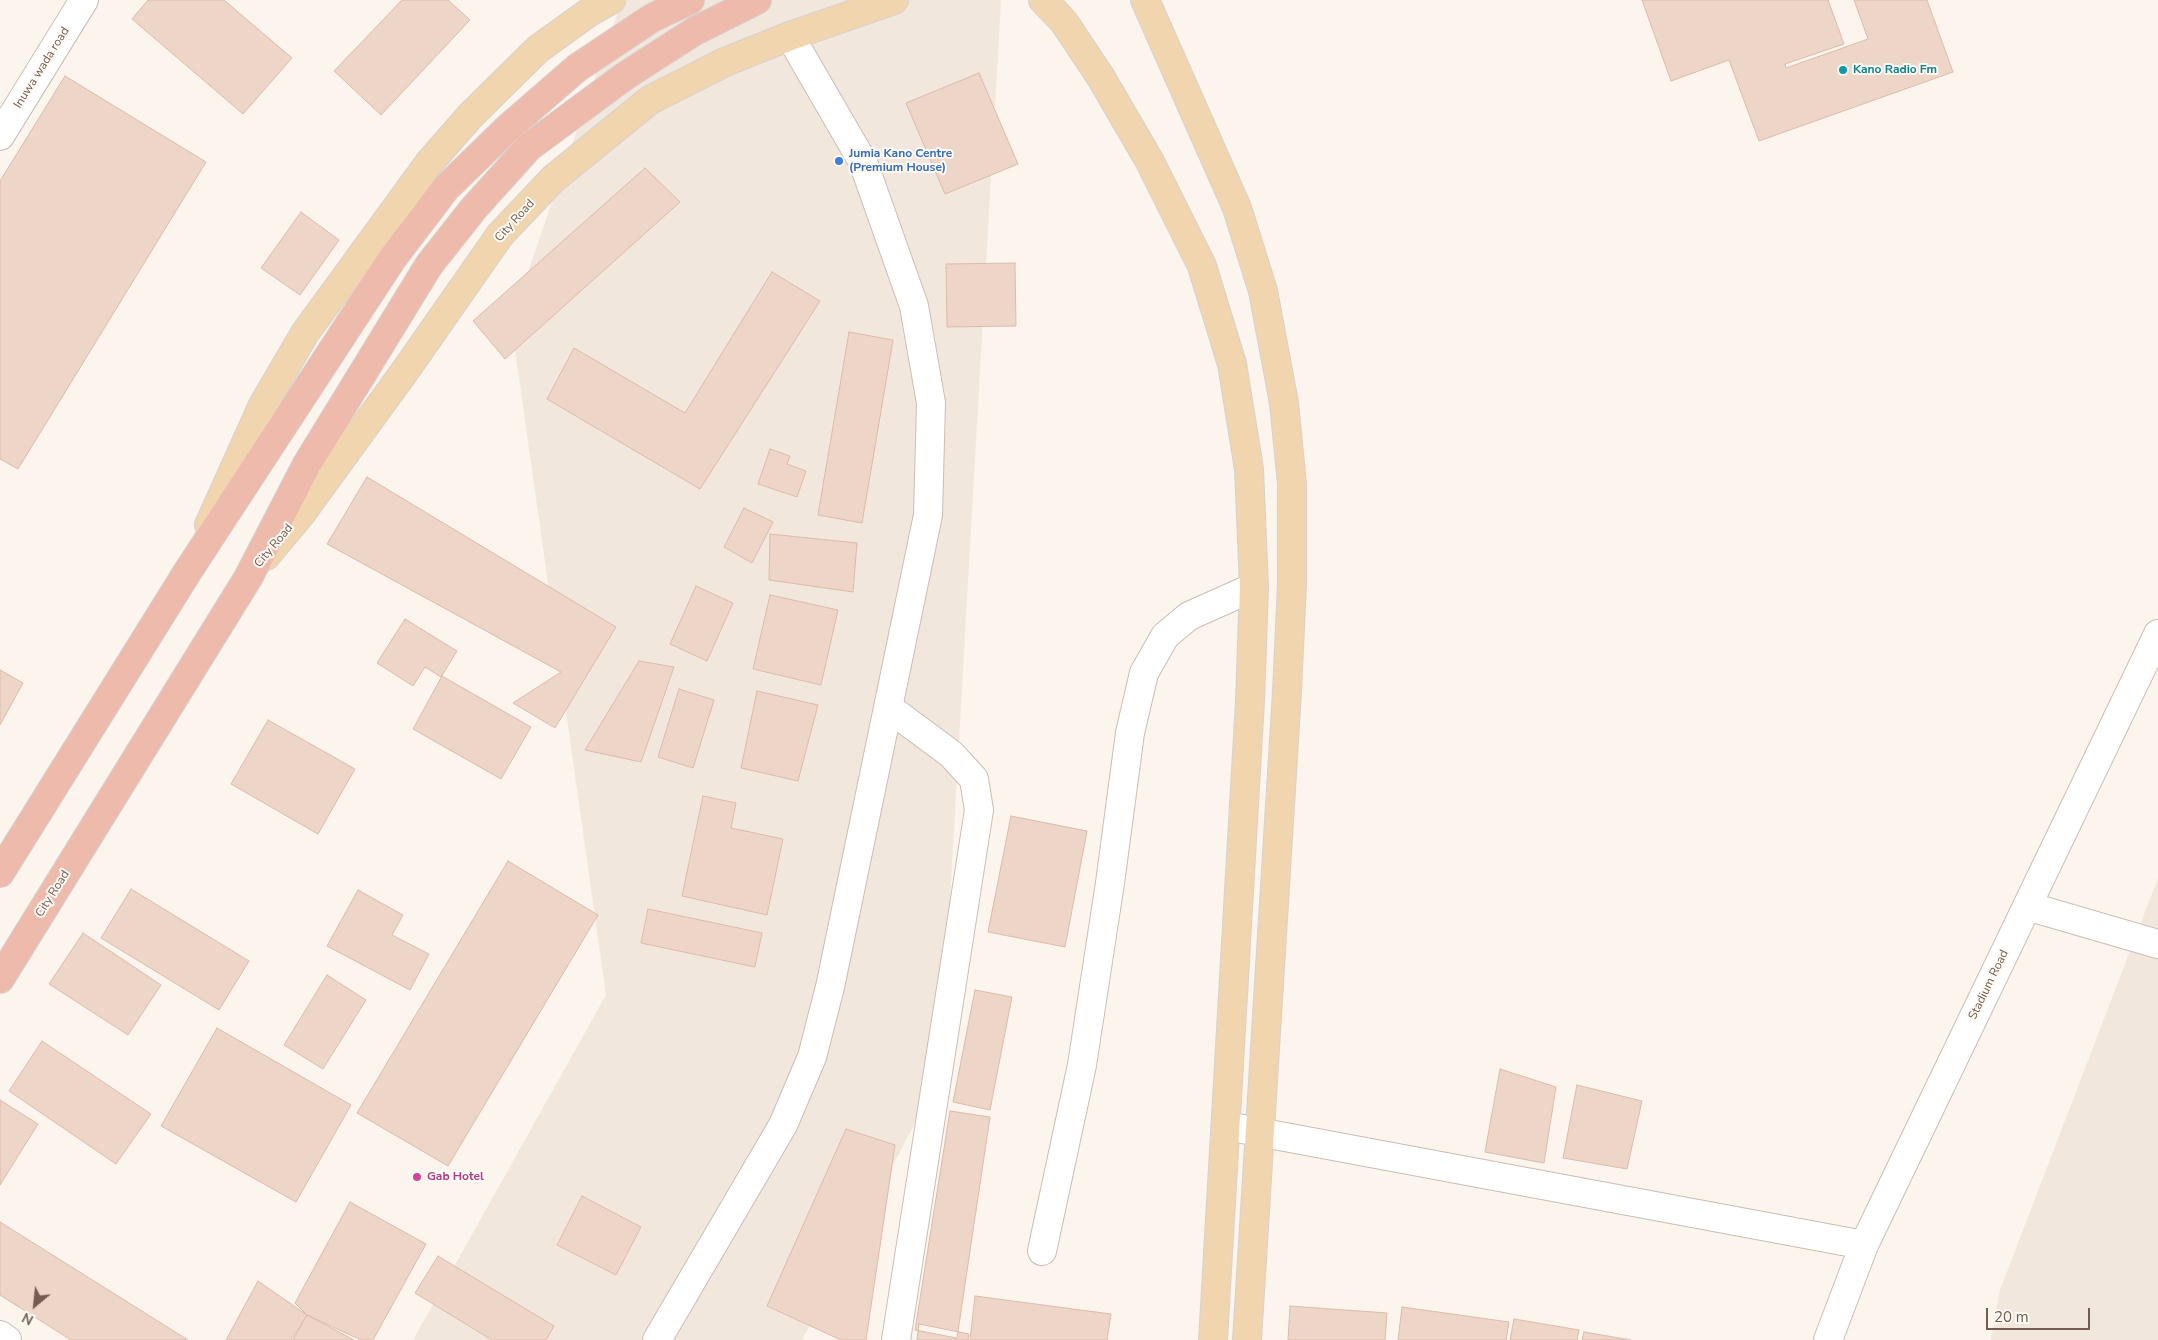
<!DOCTYPE html>
<style>
body{margin:0}
#map{position:relative;width:2158px;height:1340px;overflow:hidden;background:#fbf5ed;font-family:"Nunito Sans",sans-serif}
canvas{display:block}
.north{position:absolute;left:10px;top:1280px;width:50px;height:50px;-webkit-text-stroke:4px #fdf9f3;paint-order:stroke;rotate:208deg;font-size:14px;font-weight:700;line-height:20px;text-align:center;color:#745c52}
.north::after{content:'';display:block;margin:auto;width:18px;height:22px;background:#745c52;clip-path:polygon(50% 0,100% 100%,50% 72%,0 100%)}
.scale{position:absolute;left:1986px;top:1308px;width:104px;height:22px;box-sizing:border-box;border:2px solid #745c52;border-top:0;padding-left:6px;font-size:15px;line-height:18px;white-space:nowrap;color:#745c52;-webkit-text-stroke:4px #fdf9f3;paint-order:stroke}
</style>
<div id="map">
<canvas width="2158" height="1340"></canvas>
<div class="north">N</div>
<div class="scale">20 m</div>
</div>
<script>
const ctx = document.querySelector('canvas').getContext('2d');
ctx.lineJoin = 'round';
function fill(path, color) { ctx.fillStyle = color; ctx.fill(path, 'evenodd'); }
const poly = rows => new Path2D(rows.map(r => 'M' + r).join(''));
function strokePath(path, color, width, dash) { ctx.strokeStyle = color; ctx.lineWidth = width; ctx.lineCap = dash ? 'butt' : 'round'; ctx.setLineDash(dash || []); ctx.stroke(path); }
function drawText(font, color, halo, rows, align = 'center') {
  ctx.font = font + ' "Nunito Sans",sans-serif'; ctx.lineWidth = 4; ctx.setLineDash([]); ctx.textBaseline = 'middle'; ctx.strokeStyle = halo; ctx.fillStyle = color; for (const [text, x, y, turn = 0] of rows) {
    ctx.save(); ctx.translate(x, y); ctx.rotate((+turn || 0) * Math.PI / 180); ctx.textAlign = isNaN(turn) ? turn : align; if (halo) ctx.strokeText(text, 0, 0); ctx.fillText(text, 0, 0); ctx.restore();
  }
}
fill(poly([
 [622,0,1001,0,940,1075,802,1340,413,1340,606,995,511,321],
 [2158,878,2158,1340,1991,1340,2000,1290]
]), '#f2e7dc');
const building = poly([
 [148,0,224,0,292,58,243,114,132,19,148,0],
 [402,0,448,0,470,20,381,115,334,71,402,0],
 [1642,0,1828,0,1844,44,1785,64,1786,68,1868,39,1854,0,1927,0,1953,72,1759,141,1729,60,1671,81,1642,0],
 [979,73,1018,164,945,194,906,103,979,73],
 [65,76,206,162,18,469,0,459,0,181,65,76],
 [645,168,680,202,505,359,473,321,645,168],
 [301,212,339,240,300,295,261,268,301,212],
 [1015,263,1016,326,947,327,946,264,1015,263],
 [772,272,820,301,700,489,547,399,574,348,685,413,772,272],
 [849,332,893,340,862,523,818,515,849,332],
 [770,449,790,456,787,464,806,471,797,497,758,484,770,449],
 [367,477,616,627,555,728,513,703,561,672,327,544,367,477],
 [744,508,773,522,752,563,724,547,744,508],
 [770,534,857,543,853,592,769,580,770,534],
 [696,586,733,603,707,661,670,644,696,586],
 [770,595,838,610,821,685,753,669,770,595],
 [405,619,457,651,441,677,425,667,413,686,377,663,405,619],
 [639,661,674,667,641,762,585,750,639,661],
 [0,670,23,683,0,725,0,670],
 [442,676,531,727,501,779,413,729,442,676],
 [679,689,714,700,693,768,658,757,679,689],
 [757,691,818,705,798,781,741,768,757,691],
 [268,720,355,769,318,834,231,784,268,720],
 [703,796,736,803,731,828,783,839,767,915,682,896,703,796],
 [1011,816,1087,831,1065,947,988,932,1011,816],
 [508,861,598,915,448,1166,357,1113,508,861],
 [131,889,249,961,219,1010,101,938,131,889],
 [358,890,403,915,392,935,429,954,410,990,327,946,358,890],
 [648,909,762,933,755,967,641,943,648,909],
 [83,933,161,985,128,1035,49,984,83,933],
 [327,975,366,1000,323,1069,284,1045,327,975],
 [975,990,1012,997,990,1110,953,1102,975,990],
 [217,1028,351,1105,296,1202,161,1126,217,1028],
 [42,1041,151,1114,116,1164,9,1091,42,1041],
 [1500,1069,1556,1087,1544,1163,1485,1152,1500,1069],
 [1577,1085,1642,1101,1627,1169,1563,1158,1577,1085],
 [0,1100,38,1124,0,1185,0,1100],
 [950,1111,990,1117,957,1338,915,1330,950,1111],
 [846,1129,895,1145,866,1340,841,1340,767,1306,846,1129],
 [582,1196,641,1227,616,1275,557,1245,582,1196],
 [350,1202,426,1244,373,1340,361,1340,307,1315,295,1303,350,1202],
 [0,1222,188,1340,71,1340,0,1295,0,1222],
 [438,1256,554,1326,546,1340,492,1340,415,1293,438,1256],
 [258,1281,307,1315,291,1340,226,1340,258,1281],
 [975,1296,1111,1314,1107,1340,970,1340,975,1296],
 [1290,1306,1387,1313,1385,1340,1288,1340,1290,1306],
 [1402,1307,1509,1322,1506,1340,1398,1340,1402,1307],
 [307,1315,354,1340,293,1340,307,1315],
 [1514,1319,1579,1330,1577,1340,1510,1340,1514,1319],
 [919,1324,969,1334,968,1340,917,1340,919,1324],
 [1584,1332,1631,1340,1582,1340,1584,1332]
]);
fill(building, '#edd5c8');
strokePath(building, '#debbaa', 1);
const minor = poly([
 [0,136,84,0],
 [889,708,951,754,974,779,979,810,896,1340],
 [2027,906,2158,944],
 [1226,1126,1864,1245],
 [1042,1251,1082,1065,1110,883,1130,733,1144,673,1165,636,1189,616,1254,587],
 [0,1335,7,1340],
 [657,1340,783,1125,812,1057,830,987,928,515,931,403,914,306,863,162,790,36],
 [1828,1340,1864,1245,2158,634]
]);
const major = poly([
 [1043,0,1064,22,1100,76,1149,160,1202,266,1232,364,1249,469,1254,587,1250,701,1213,1340],
 [1145,0,1237,208,1263,291,1284,403,1292,484,1292,583,1287,692,1247,1340],
 [209,525,263,405,305,333,429,163,471,115,538,49,588,13,611,0],
 [266,556,301,514,405,371,500,235,553,179,650,100,725,62,790,36,894,0]
]);
const highway = poly([
 [0,873,188,571,392,259,446,188,509,127,577,68,652,18,690,0],
 [0,979,248,578,307,464,429,265,474,208,529,147,625,76,695,31,757,0]
]);
strokePath(minor, '#ccbdb3', 30);
strokePath(major, '#d8d1cf', 30);
strokePath(highway, '#d8d1cf', 30);
strokePath(minor, '#fff', 28);
strokePath(major, '#f1d5ae', 28);
strokePath(highway, '#edbaac', 28);
for (const [x, y, r, color] of [
 [1843,70,5,"#0f9aa8"],
 [839,161,5,"#3f7fe0"],
 [417,1177,5,"#d1479c"]
]) { const dot = new Path2D(); dot.arc(x, y, r, 0, 2 * Math.PI); ctx.fillStyle = color; ctx.fill(dot); strokePath(dot, '#fdf9f3', 2); }
drawText('12px', '#745c52', '#fdf9f3', [
 ["Inuwa wada road",42,68,-58],
 ["City Road",515,221,-48],
 ["City Road",274,546,-50],
 ["City Road",53,894,-58],
 ["Stadium Road",1989,985,-64]
]);
drawText('bold 12px', '#0d838f', '#fdf9f3', [
 ["Kano Radio Fm",1853,70]
], 'left');
drawText('bold 12px', '#366cbe', '#fdf9f3', [
 ["Jumia Kano Centre",849,154],
 ["(Premium House)",849,168]
], 'left');
drawText('bold 12px', '#b23c85', '#fdf9f3', [
 ["Gab Hotel",427,1177]
], 'left');
</script>
